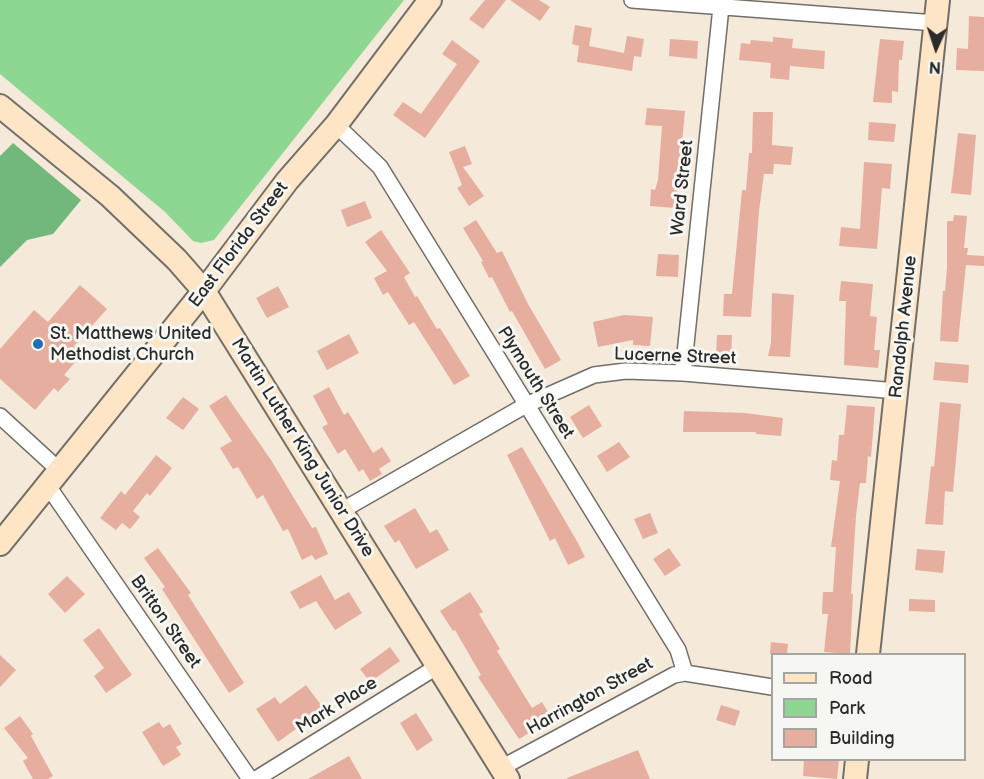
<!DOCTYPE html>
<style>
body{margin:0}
#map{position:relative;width:984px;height:779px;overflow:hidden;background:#f5e9d9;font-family:"Balsamiq Sans",sans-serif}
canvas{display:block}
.legend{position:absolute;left:771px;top:653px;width:195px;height:108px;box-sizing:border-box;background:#f6f6f2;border:2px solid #a5a5a2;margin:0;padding:8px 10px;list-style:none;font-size:18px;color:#2b2b2b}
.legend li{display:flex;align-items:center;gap:12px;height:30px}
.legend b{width:30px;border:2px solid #a5a5a2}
.north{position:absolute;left:906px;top:18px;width:60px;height:60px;-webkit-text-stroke:4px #f6f6f2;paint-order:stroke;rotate:183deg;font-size:16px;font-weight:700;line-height:24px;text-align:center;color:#2b2b2b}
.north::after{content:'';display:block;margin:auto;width:21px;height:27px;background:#2b2b2b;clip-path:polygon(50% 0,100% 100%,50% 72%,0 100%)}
</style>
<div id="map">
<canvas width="984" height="779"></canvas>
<ul class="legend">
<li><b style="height:8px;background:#fde5c5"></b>Road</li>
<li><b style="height:16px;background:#8ed792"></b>Park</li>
<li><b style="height:16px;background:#e6ae9f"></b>Building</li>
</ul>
<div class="north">N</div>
</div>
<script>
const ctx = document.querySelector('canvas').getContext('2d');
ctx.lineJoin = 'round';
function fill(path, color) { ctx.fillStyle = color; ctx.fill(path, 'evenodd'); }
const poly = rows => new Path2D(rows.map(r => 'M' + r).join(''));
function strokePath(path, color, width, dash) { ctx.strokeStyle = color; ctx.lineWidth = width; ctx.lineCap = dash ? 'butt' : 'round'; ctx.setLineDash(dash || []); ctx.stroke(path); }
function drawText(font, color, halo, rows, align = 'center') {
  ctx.font = font + ' "Balsamiq Sans",sans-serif'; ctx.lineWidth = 6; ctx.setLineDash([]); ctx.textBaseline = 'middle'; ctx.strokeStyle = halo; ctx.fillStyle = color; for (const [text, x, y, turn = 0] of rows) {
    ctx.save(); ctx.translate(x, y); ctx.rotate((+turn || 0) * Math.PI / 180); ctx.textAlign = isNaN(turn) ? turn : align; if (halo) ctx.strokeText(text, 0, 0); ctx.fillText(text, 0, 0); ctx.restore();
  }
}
fill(poly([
 [0,0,404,0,214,240,201,243,193,241,165,212,0,74]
]), '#8ed792');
fill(poly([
 [13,143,81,200,53,234,27,240,0,267,0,156]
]), '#72b87c');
fill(poly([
 [485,0,506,0,483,29,469,19],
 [510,0,539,0,550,7,540,21],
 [969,16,984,17,984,71,956,70,957,48,968,49],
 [575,25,592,28,589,46,624,53,627,36,644,39,641,57,634,56,632,71,577,62,579,46,572,44],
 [773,37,793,39,792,48,825,51,824,69,790,66,789,80,770,78,771,63,739,60,741,43,750,44,751,40,773,42],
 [670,39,698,41,697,59,669,56],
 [880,39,904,41,902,60,899,60,898,92,892,91,892,103,873,102],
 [452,40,480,61,425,138,393,115,403,102,421,114,457,64,442,54],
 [647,108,685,111,676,208,650,206,651,189,655,190,658,180,662,126,645,125],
 [753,112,773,112,772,145,793,147,791,165,774,164,773,174,764,174,759,211,751,317,723,316,724,294,732,294,742,190,746,190,749,153,752,153],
 [869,122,896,124,894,142,868,140],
 [958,133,976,135,971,195,951,193],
 [465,146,472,164,463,167,484,196,469,206,457,188,462,185,449,152],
 [864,162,892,164,890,189,882,188,877,249,839,246,841,227,860,229],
 [365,201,372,218,347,227,341,210],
 [954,215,967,216,964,248,968,248,967,255,984,256,984,266,966,265,958,342,940,341,943,291,945,291,947,268,947,221,953,221],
 [476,220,497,253,502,251,528,304,561,360,545,369,512,311,510,312,492,277,489,278,481,262,483,261,463,228],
 [381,230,410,273,404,277,415,297,417,296,437,329,440,328,470,376,454,385,414,322,409,325,388,292,383,295,374,278,387,271,365,242],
 [658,254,679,255,678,277,656,276],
 [841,281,873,284,870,316,877,317,874,350,880,350,878,368,844,365,846,301,839,301],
 [80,285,107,309,74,346,83,353,64,375,70,379,58,392,54,388,35,410,0,379,0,349,34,310,48,322],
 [278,286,289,307,267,318,256,298],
 [772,293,794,295,790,357,768,356,771,343],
 [624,315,653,317,650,346,633,345,633,340,598,347,593,322],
 [349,334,359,353,327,370,317,351],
 [717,335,732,335,731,358,716,358],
 [935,362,969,365,968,383,933,380],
 [329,387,344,415,348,412,373,453,382,447,391,461,379,469,382,474,370,481,363,469,359,472,345,449,338,454,322,427,328,424,313,396],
 [226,395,271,460,312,528,316,527,328,554,315,560,312,555,302,560,288,529,283,531,263,495,257,499,238,467,233,469,220,448,232,441,209,406],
 [183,397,199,409,183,430,166,418],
 [940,402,961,404,953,492,945,491,943,525,925,524,931,466,934,467],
 [589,405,602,426,583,438,570,417],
 [847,405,875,407,871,457,868,456,866,483,860,483,856,516,851,594,853,594,850,654,824,652,828,614,822,614,823,592,833,592,836,547,831,547,840,481,830,480,832,460,837,461,839,435,844,435],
 [684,411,745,413,783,418,781,436,756,434,756,432,683,432],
 [619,442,630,457,607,472,597,456],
 [522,447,578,543,585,557,568,565,555,538,550,541,507,455],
 [156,455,172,468,150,496,147,493,133,511,140,517,130,529,122,523,116,530,100,518,121,491,125,495],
 [415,508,430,533,437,529,449,550,416,569,399,540,395,543,384,526],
 [650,513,658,533,643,539,634,519],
 [158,548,191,593,188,595,244,683,229,693,162,589,165,587,144,558],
 [669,548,681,565,665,576,653,559],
 [917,549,945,551,943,573,915,570],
 [321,575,335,600,349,592,362,613,335,630,316,601,300,609,290,592],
 [67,576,85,594,65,613,48,594],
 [470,592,483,612,479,614,500,649,497,651,532,708,542,702,552,719,519,739,478,677,481,675,455,630,453,631,440,611],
 [909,599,935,600,935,612,909,611],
 [99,628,132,675,106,693,94,676,104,668,83,640],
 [771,642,788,644,787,654,770,654],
 [390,647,400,661,370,682,360,669],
 [0,655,16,670,0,687],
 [306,685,324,709,278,742,256,709,275,697,280,704],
 [721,705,740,711,735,726,716,720],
 [416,713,433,740,417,751,400,723],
 [20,716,33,734,31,736,53,776,48,779,33,779,23,761,28,758,4,728],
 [159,722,163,728,170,724,182,744,176,747,181,755,163,766,142,732],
 [638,750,650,779,567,779,567,778],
 [349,756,362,779,308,779],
 [804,759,839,759,837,779,803,776]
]), '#e6ae9f');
const street = poly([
 [632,0,936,23],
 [336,125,380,167,678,650,685,673],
 [683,373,721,7],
 [0,416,60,471],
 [48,486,250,779],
 [341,511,526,405,594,375,626,371,683,373,897,391],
 [501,768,674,675,685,673,772,687],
 [256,779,438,666]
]);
const secondary = poly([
 [0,106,110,196,177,260,204,291,508,779],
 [0,544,204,291,287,181,336,125,430,0],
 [868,654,938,0],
 [855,779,857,760]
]);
strokePath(street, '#726e68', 18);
strokePath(secondary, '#726e68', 26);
strokePath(street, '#fff', 15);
strokePath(secondary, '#fde5c5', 22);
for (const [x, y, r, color] of [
 [38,344,6,"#1f6fb2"]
]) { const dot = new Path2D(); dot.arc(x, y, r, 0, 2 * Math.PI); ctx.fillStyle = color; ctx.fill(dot); strokePath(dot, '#f6f6f2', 2); }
drawText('18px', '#2b2b2b', '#f6f6f2', [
 ["Ward Street",683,188,-84],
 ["East Florida Street",239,245,-53],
 ["Randolph Avenue",904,327,-84],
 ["Lucerne Street",675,357,2],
 ["Plymouth Street",535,383,58],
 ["Martin Luther King Junior Drive",302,448,58],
 ["Britton Street",165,622,55],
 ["Harrington Street",590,697,-29],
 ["Mark Place",337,706,-32]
]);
drawText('18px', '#2b2b2b', '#f6f6f2', [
 ["St. Matthews United",50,334],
 ["Methodist Church",50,355]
], 'left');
</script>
